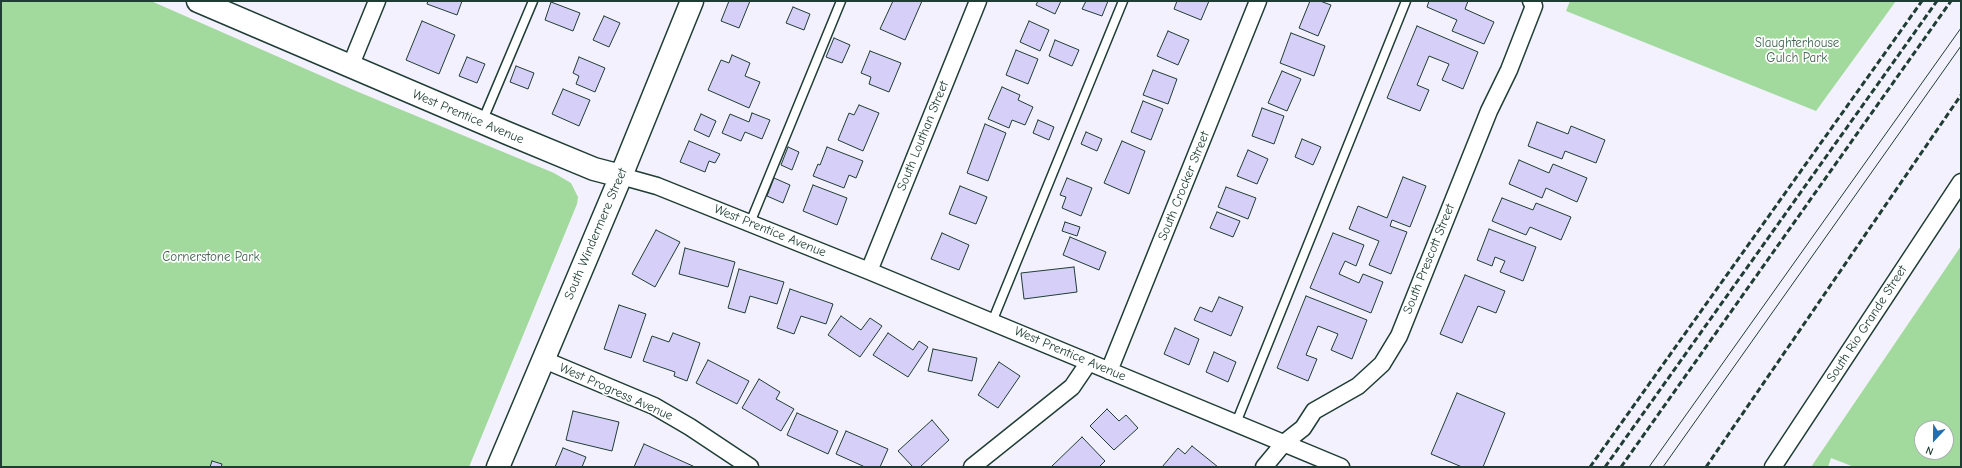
<!DOCTYPE html>
<style>
body{margin:0}
#map{position:relative;width:1962px;height:468px;overflow:hidden;background:#f3f1fd;font-family:"Comic Neue",sans-serif}
canvas{display:block}
.frame{position:absolute;inset:0;border:2px solid #1f3d34;pointer-events:none}
.north{position:absolute;left:1914px;top:420px;width:40px;height:40px;box-sizing:border-box;background:#fff;border:1px solid #a5b1ae;border-radius:50%;rotate:202deg;font-size:11px;font-weight:700;line-height:16px;text-align:center;color:#1f3d34}
.north::after{content:'';display:block;margin:auto;width:14px;height:18px;background:#1f6fb2;clip-path:polygon(50% 0,100% 100%,50% 72%,0 100%)}
</style>
<div id="map">
<canvas width="1962" height="468"></canvas>
<div class="frame"></div>
<div class="north">N</div>
</div>
<script>
const ctx = document.querySelector('canvas').getContext('2d');
ctx.lineJoin = 'round';
function fill(path, color) { ctx.fillStyle = color; ctx.fill(path, 'evenodd'); }
const poly = rows => new Path2D(rows.map(r => 'M' + r).join(''));
function strokePath(path, color, width, dash) { ctx.strokeStyle = color; ctx.lineWidth = width; ctx.lineCap = dash ? 'butt' : 'round'; ctx.setLineDash(dash || []); ctx.stroke(path); }
function drawText(font, color, halo, rows, align = 'center') {
  ctx.font = font + ' "Comic Neue",sans-serif'; ctx.lineWidth = 3.5; ctx.setLineDash([]); ctx.textBaseline = 'middle'; ctx.strokeStyle = halo; ctx.fillStyle = color; for (const [text, x, y, turn = 0] of rows) {
    ctx.save(); ctx.translate(x, y); ctx.rotate((+turn || 0) * Math.PI / 180); ctx.textAlign = isNaN(turn) ? turn : align; if (halo) ctx.strokeText(text, 0, 0); ctx.fillText(text, 0, 0); ctx.restore();
  }
}
fill(poly([
 [1,1,151,1,356,91,554,173,571,183,578,197,577,204,469,467,1,467],
 [1570,1,1896,1,1816,111,1566,11],
 [1961,246,1961,467,1854,467,1831,458,1828,467,1811,467],
 [1922,428,1946,428,1946,452,1922,452]
]), '#a2da9e');
const building = poly([
 [428,1,462,1,457,15,427,4,428,1],
 [729,1,750,1,739,28,721,21,729,1],
 [893,1,922,1,905,40,880,29,893,1],
 [1038,1,1061,1,1055,14,1036,5,1038,1],
 [1086,1,1108,1,1102,16,1082,9,1086,1],
 [1177,1,1209,1,1201,20,1174,9,1177,1],
 [1310,1,1320,1,1331,5,1318,36,1299,28,1310,1],
 [1429,1,1468,1,1465,9,1494,22,1484,44,1452,31,1457,20,1427,7,1429,1],
 [551,2,580,13,573,31,545,20,551,2],
 [793,7,810,14,804,30,786,23,793,7],
 [604,16,620,23,609,47,593,40,604,16],
 [422,21,455,35,439,74,406,60,422,21],
 [1029,21,1049,30,1040,51,1020,42,1029,21],
 [1417,26,1478,52,1463,89,1442,80,1449,64,1429,56,1417,85,1429,90,1420,111,1387,98,1417,26],
 [1168,31,1189,40,1178,65,1157,56,1168,31],
 [1291,33,1325,46,1314,76,1280,63,1291,33],
 [834,38,850,45,842,63,826,57,834,38],
 [1055,40,1079,50,1072,66,1049,56,1055,40],
 [1016,50,1038,59,1028,84,1006,75,1016,50],
 [870,51,901,63,889,92,869,84,871,77,861,73,870,51],
 [732,55,750,63,745,76,760,82,749,108,708,90,721,60,729,63,732,55],
 [467,57,485,64,477,83,459,76,467,57],
 [579,57,605,68,595,92,576,84,579,76,573,73,579,57],
 [516,66,534,73,528,89,510,82,516,66],
 [1153,70,1177,79,1168,104,1143,95,1153,70],
 [1282,71,1301,79,1287,111,1268,103,1282,71],
 [1002,87,1020,95,1018,100,1033,107,1025,125,1012,120,1009,128,988,119,1002,87],
 [563,89,590,100,579,126,552,114,563,89],
 [1143,101,1163,109,1151,140,1131,132,1143,101],
 [859,105,879,113,863,151,838,140,849,113,854,115,859,105],
 [1262,108,1284,116,1274,144,1252,136,1262,108],
 [752,113,770,120,762,139,745,132,741,141,722,133,730,114,749,122,752,113],
 [701,114,716,121,709,137,694,130,701,114],
 [1038,120,1054,127,1049,140,1033,133,1038,120],
 [1537,122,1568,134,1571,126,1605,140,1596,163,1565,151,1562,159,1528,146,1537,122],
 [985,124,1006,133,988,181,967,173,985,124],
 [1086,132,1102,139,1097,151,1081,144,1086,132],
 [1302,139,1321,147,1313,165,1295,157,1302,139],
 [689,141,720,154,715,163,709,161,705,172,680,162,689,141],
 [1122,141,1145,151,1129,194,1104,183,1122,141],
 [788,147,799,152,792,170,781,165,788,147],
 [827,147,863,161,856,178,849,175,844,188,813,176,818,164,820,165,827,147],
 [1248,150,1268,159,1257,184,1237,176,1248,150],
 [1519,160,1549,173,1553,164,1587,178,1577,202,1546,188,1542,198,1509,184,1519,160],
 [1403,177,1426,186,1410,227,1392,220,1390,226,1407,232,1391,274,1369,265,1379,241,1349,229,1358,206,1387,218,1403,177],
 [774,178,790,185,783,203,767,196,774,178],
 [1067,178,1092,188,1081,216,1062,208,1066,197,1060,195,1067,178],
 [813,185,847,198,837,225,803,211,813,185],
 [960,186,987,197,976,224,949,214,960,186],
 [1226,187,1256,198,1248,219,1218,207,1226,187],
 [1502,198,1533,210,1536,203,1571,217,1561,240,1530,227,1526,235,1492,221,1502,198],
 [1217,212,1240,221,1233,237,1210,228,1217,212],
 [1065,222,1080,227,1077,236,1062,231,1065,222],
 [1489,229,1536,247,1523,281,1500,272,1505,261,1495,257,1492,266,1477,260,1489,229],
 [656,230,680,242,655,287,632,274,656,230],
 [942,233,969,245,959,270,931,259,942,233],
 [1333,233,1364,245,1356,266,1345,261,1339,274,1359,283,1363,274,1383,282,1371,313,1310,288,1333,233],
 [1070,237,1106,252,1099,270,1063,255,1070,237],
 [685,248,735,262,728,287,679,274,685,248],
 [1074,267,1077,292,1024,299,1021,273,1074,267],
 [739,269,784,282,777,304,750,296,745,313,728,308,739,269],
 [1465,275,1505,291,1496,313,1478,306,1462,343,1440,334,1465,275],
 [790,289,833,304,826,324,801,316,794,334,777,328,790,289],
 [1306,296,1367,320,1352,359,1331,350,1338,334,1318,326,1306,355,1317,359,1308,381,1277,368,1306,296],
 [1219,297,1243,307,1231,336,1194,320,1200,307,1212,312,1219,297],
 [619,305,646,314,631,358,604,349,619,305],
 [841,316,861,330,870,318,882,326,860,357,828,335,841,316],
 [1175,328,1199,339,1189,365,1164,354,1175,328],
 [673,333,700,343,687,381,674,376,675,372,643,361,652,336,669,342,673,333],
 [888,333,913,350,919,341,928,347,908,377,873,355,888,333],
 [933,349,977,358,972,381,928,371,933,349],
 [1214,352,1236,362,1228,382,1206,372,1214,352],
 [708,360,749,381,737,404,696,383,708,360],
 [999,362,1020,376,998,408,978,395,999,362],
 [759,379,780,392,776,399,794,409,781,431,742,408,759,379],
 [1457,393,1505,413,1483,467,1462,467,1431,454,1457,393],
 [1107,409,1119,421,1126,415,1138,428,1114,450,1090,426,1107,409],
 [573,411,619,422,612,451,566,440,573,411],
 [797,413,838,431,828,454,787,435,797,413],
 [932,420,949,440,920,467,913,467,898,451,932,420],
 [846,431,888,449,880,467,865,467,836,454,846,431],
 [1082,437,1105,461,1099,467,1051,467,1082,437],
 [644,444,695,467,634,467,644,444],
 [1192,446,1218,467,1162,467,1178,448,1185,454,1192,446],
 [563,448,586,457,582,467,555,467,563,448],
 [212,461,222,464,221,467,210,467,212,461]
]);
fill(building, '#d6d0f9');
strokePath(building, '#1f3d34', 1);
const lane = poly([
 [482,122,533,1],
 [750,223,841,1],
 [992,322,1123,1],
 [1236,423,1406,1]
]);
const street = poly([
 [350,67,377,1],
 [621,176,657,186,869,271,1341,467],
 [869,271,978,1],
 [542,359,654,406,690,427,750,467],
 [1109,371,1258,1],
 [972,467,1072,387,1089,362],
 [1264,467,1284,443,1303,428,1314,411,1358,386,1382,364,1399,336,1489,111,1509,70,1534,6,1531,1],
 [1773,467,1961,182]
]);
const secondary = poly([
 [198,1,507,133,594,169,621,176],
 [498,467,621,176,692,1]
]);
strokePath(lane, '#1f3d34', 11);
strokePath(street, '#1f3d34', 19);
strokePath(secondary, '#1f3d34', 25);
strokePath(lane, '#fff', 8);
strokePath(street, '#fff', 16);
strokePath(secondary, '#fff', 22);
strokePath(poly([
 [1649,467,1961,28],
 [1663,467,1961,46]
]), '#1f3d34', 1);
strokePath(poly([
 [1590,467,1922,1],
 [1605,467,1937,1],
 [1621,467,1951,1],
 [1706,467,1961,95]
]), '#1f3d34', 3, [6, 3]);
drawText('13px', '#40644e', '#fff', [
 ["Slaughterhouse",1797,43],
 ["Gulch Park",1797,58],
 ["Cornerstone Park",211,257]
]);
drawText('13px', '#1f3d34', '#fff', [
 ["West Prentice Avenue",468,117,23],
 ["South Louthan Street",923,136,-68],
 ["South Crocker Street",1184,186,-68],
 ["West Prentice Avenue",770,231,22],
 ["South Windermere Street",596,234,-67],
 ["South Prescott Street",1429,259,-68],
 ["South Rio Grande Street",1867,324,-57],
 ["West Prentice Avenue",1070,354,23],
 ["West Progress Avenue",616,392,24]
]);
</script>
